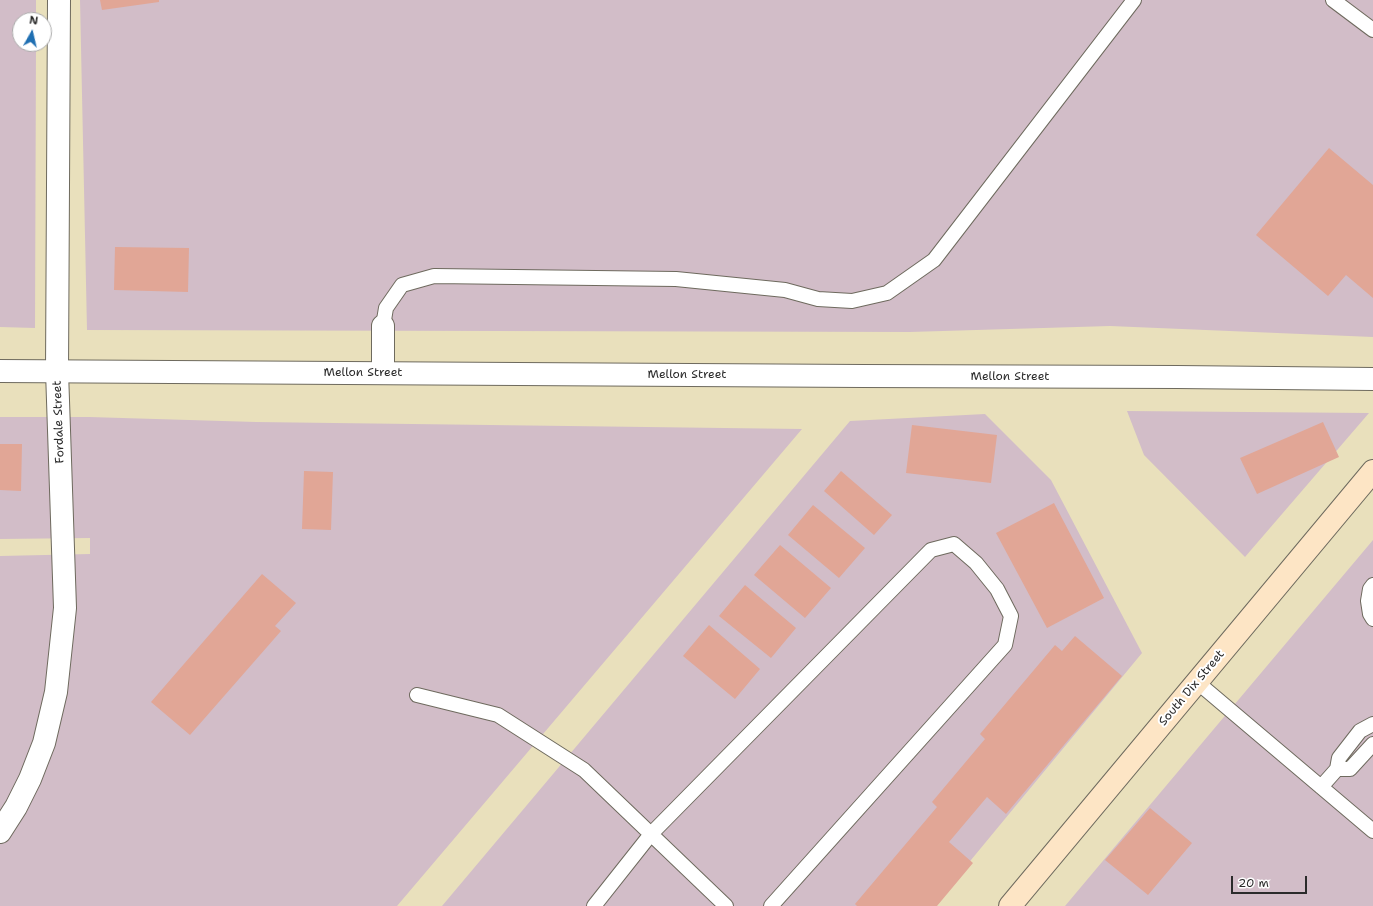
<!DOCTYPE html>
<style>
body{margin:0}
#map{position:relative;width:1373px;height:906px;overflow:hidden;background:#e9e0bc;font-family:"Shantell Sans",sans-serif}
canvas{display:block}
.north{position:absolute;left:12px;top:12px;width:40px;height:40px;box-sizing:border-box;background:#fff;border:1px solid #aaa;border-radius:50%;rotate:8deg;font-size:11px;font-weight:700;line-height:16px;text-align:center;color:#2b2b2b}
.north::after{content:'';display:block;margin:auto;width:14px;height:18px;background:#1f6fb2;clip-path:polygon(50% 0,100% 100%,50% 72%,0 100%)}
.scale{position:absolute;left:1231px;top:876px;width:76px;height:18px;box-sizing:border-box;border:2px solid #2b2b2b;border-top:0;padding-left:5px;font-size:12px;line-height:14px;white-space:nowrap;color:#2b2b2b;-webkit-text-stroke:3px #fff;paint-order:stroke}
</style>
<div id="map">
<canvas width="1373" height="906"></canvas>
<div class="north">N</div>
<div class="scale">20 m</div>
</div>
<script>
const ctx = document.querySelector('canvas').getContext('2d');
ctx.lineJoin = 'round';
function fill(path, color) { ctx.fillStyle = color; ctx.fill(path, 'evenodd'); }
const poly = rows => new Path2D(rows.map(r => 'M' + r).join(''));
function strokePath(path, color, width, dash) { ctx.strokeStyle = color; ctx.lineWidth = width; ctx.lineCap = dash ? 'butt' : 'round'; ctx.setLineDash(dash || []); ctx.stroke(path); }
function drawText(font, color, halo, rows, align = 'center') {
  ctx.font = font + ' "Shantell Sans",sans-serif'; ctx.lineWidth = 4; ctx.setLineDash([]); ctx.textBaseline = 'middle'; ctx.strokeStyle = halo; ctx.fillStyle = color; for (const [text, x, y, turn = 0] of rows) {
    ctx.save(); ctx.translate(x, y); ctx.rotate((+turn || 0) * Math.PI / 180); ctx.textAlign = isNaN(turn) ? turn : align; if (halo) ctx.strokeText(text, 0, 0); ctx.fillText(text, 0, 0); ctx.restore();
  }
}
fill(poly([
 [0,0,36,0,36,20,20,20,20,44,36,44,35,328,0,327],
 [80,0,1373,0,1373,337,1110,326,909,332,87,330],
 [1127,411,1369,413,1245,557,1144,455],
 [985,414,1051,480,1142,653,933,906,442,906,850,421],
 [0,417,89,417,256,422,802,429,397,906,0,906,0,556,90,554,90,538,0,539],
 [1373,540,1373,906,1065,906,1213,730]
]), '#d2bdc8');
fill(poly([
 [100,0,159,0,159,2,102,10],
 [1329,148,1373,185,1373,298,1346,275,1328,296,1256,235],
 [115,247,189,248,188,292,114,290],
 [1323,422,1339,457,1257,494,1240,458],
 [912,425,997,435,991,483,906,473],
 [0,444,22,444,21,491,0,490],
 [304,471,333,472,331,530,302,529],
 [841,471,892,515,874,535,824,491],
 [1054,503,1104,598,1047,628,996,533],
 [813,505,865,548,839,578,788,535],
 [780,545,831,588,805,618,754,575],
 [262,574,296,603,275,626,281,631,190,735,151,702],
 [745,585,796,628,771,658,719,616],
 [709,625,760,669,735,699,683,656],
 [1075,636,1122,676,1006,814,987,797,949,842,973,863,937,906,857,906,855,904,937,807,932,802,985,739,980,734,1055,645,1062,651],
 [1150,808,1192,843,1148,895,1105,860]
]), '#e1a696');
const service = poly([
 [1333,0,1373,30],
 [383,326,386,308,402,285,434,276,676,279,785,290,818,299,852,301,887,293,934,260,1134,0],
 [1373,585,1370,589,1368,601,1370,614,1373,619],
 [1197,682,1373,831],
 [417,695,498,715,584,770,726,906],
 [1337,769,1350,769,1373,744],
 [1321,787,1337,769,1339,758,1360,731,1373,724],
 [594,906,651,834,931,550,954,544,976,563,997,589,1011,616,1005,645,771,906]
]);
const minor = poly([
 [383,373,383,326],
 [0,832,16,807,30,779,44,743,56,692,65,608,57,371,59,0]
]);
const tertiary = poly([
 [0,371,863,376,1177,377,1373,379]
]);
const secondary = poly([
 [1010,906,1373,471]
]);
strokePath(service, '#6e6a5e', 16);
strokePath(minor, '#6e6a5e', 24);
strokePath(tertiary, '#6e6a5e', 24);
strokePath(secondary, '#6e6a5e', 24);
strokePath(service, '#fff', 14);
strokePath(minor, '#fff', 22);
strokePath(tertiary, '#fff', 22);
strokePath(secondary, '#fde5c5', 22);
drawText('12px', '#2b2b2b', '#fff', [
 ["Mellon Street",363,373],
 ["Mellon Street",687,375],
 ["Mellon Street",1010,377],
 ["Fordale Street",59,422,-92],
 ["South Dix Street",1192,688,-50]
]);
</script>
